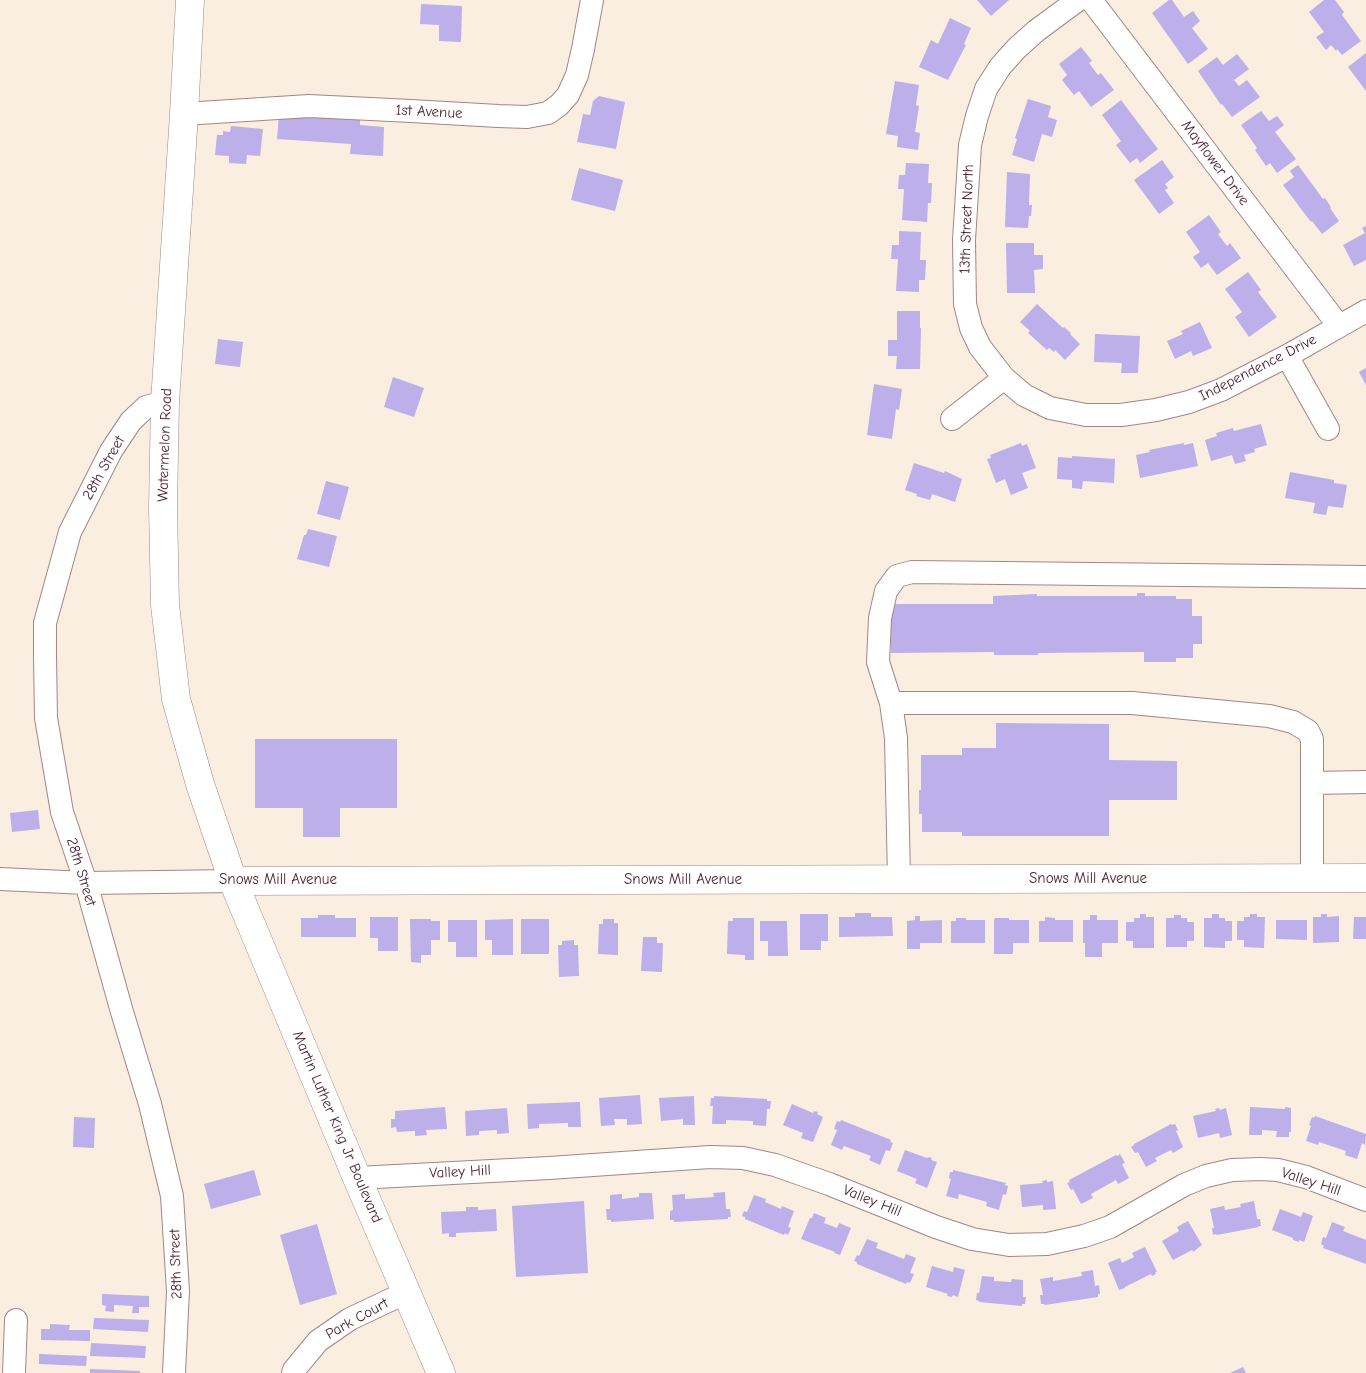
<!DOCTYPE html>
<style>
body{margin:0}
canvas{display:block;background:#f9eedf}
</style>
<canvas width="1366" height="1373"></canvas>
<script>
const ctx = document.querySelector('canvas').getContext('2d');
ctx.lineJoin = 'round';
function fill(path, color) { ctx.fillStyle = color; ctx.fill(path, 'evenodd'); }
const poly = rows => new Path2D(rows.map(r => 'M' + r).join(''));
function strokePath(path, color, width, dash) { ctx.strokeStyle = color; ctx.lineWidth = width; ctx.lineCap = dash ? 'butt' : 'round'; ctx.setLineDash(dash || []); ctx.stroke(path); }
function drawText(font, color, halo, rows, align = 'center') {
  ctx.font = font + ' "Comic Neue",sans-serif'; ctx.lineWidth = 4; ctx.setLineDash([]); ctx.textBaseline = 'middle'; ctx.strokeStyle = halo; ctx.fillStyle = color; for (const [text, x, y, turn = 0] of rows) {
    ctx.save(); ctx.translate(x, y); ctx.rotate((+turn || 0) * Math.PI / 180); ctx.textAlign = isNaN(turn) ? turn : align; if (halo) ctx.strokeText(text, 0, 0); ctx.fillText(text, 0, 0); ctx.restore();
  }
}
fill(poly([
 [977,0,1009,0,991,16],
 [1169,0,1172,0,1184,17,1193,11,1200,21,1192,28,1208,49,1188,64,1152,13],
 [1324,0,1335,0,1344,12,1342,15,1361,41,1342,55,1337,49,1336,51,1331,45,1326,50,1316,37,1324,32,1309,12],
 [421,4,462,6,461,42,439,41,439,25,420,24],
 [950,18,971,28,964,44,966,45,948,80,919,67,931,40,938,44],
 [1081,47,1092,61,1089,63,1098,75,1101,73,1114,90,1091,107,1079,91,1074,95,1062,80,1067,75,1059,64],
 [1366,53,1366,91,1348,67],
 [1237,54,1249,69,1234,80,1239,86,1247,80,1260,97,1232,117,1222,104,1221,105,1198,71,1217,57,1223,65],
 [895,81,919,85,916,105,919,106,915,132,920,133,918,150,897,147,898,136,886,134],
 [599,96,625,102,616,149,577,142,583,114,590,115,593,101],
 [1028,99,1051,106,1048,117,1057,120,1052,137,1042,134,1034,162,1012,155,1017,139,1015,138],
 [1121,100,1158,149,1140,163,1137,158,1130,163,1116,145,1121,141,1102,115],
 [1261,111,1269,121,1277,116,1284,125,1275,132,1296,159,1277,173,1270,163,1266,166,1255,150,1257,148,1241,125],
 [279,114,360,118,360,125,384,127,383,156,350,154,351,144,277,139],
 [231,126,263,129,260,156,247,155,246,164,229,163,229,156,215,155,217,135,223,135,223,131,230,132],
 [1162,160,1174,177,1165,184,1168,188,1165,190,1174,203,1159,214,1134,180],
 [906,163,929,164,928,183,932,183,931,203,928,203,927,222,902,220,904,189,898,189,899,175,905,175],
 [1298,165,1323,199,1325,198,1331,207,1330,208,1339,221,1322,234,1312,221,1311,222,1283,185,1294,177,1290,171],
 [579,168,623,180,615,211,571,200],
 [1007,172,1030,174,1029,205,1032,205,1031,216,1029,216,1028,228,1005,227],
 [1209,215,1221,232,1218,234,1227,246,1230,243,1241,258,1217,275,1208,263,1201,268,1193,257,1200,252,1186,232],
 [1366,226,1366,260,1354,266,1343,245,1365,233,1362,228],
 [899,231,921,232,920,260,926,260,925,280,919,280,919,292,896,291,898,259,891,259,892,245,899,245],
 [1006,243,1034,243,1034,255,1043,255,1043,269,1034,270,1035,293,1007,293],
 [1248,272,1261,290,1258,292,1277,317,1249,337,1235,317,1242,312,1225,289],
 [1037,304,1063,328,1064,327,1071,333,1070,334,1080,344,1065,360,1055,350,1054,352,1049,348,1047,350,1028,333,1030,331,1020,322],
 [897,311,920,311,920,328,921,328,920,369,896,369,897,356,888,356,888,340,897,340],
 [1200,322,1212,348,1193,356,1191,351,1175,359,1167,341,1183,334,1181,331],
 [1095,334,1140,336,1138,373,1121,373,1122,363,1094,362],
 [218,339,243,342,240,367,215,364],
 [1366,368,1366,385,1359,372],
 [393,377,424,388,414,417,384,407],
 [874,384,902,389,899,410,896,409,892,439,867,435],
 [1261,424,1267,445,1254,449,1255,452,1244,455,1246,461,1235,464,1232,455,1211,461,1205,440,1217,436,1216,433,1233,428,1234,431],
 [1021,443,1022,446,1027,444,1036,468,1022,473,1028,488,1011,495,1005,479,996,483,987,459,991,458,990,455],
 [1184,443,1184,445,1193,443,1198,466,1140,478,1136,455,1150,452,1149,450],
 [1072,456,1115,459,1114,483,1083,481,1082,489,1072,488,1072,480,1057,479,1058,457,1072,458],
 [914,463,944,473,945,471,962,479,955,502,932,494,930,500,916,496,917,494,905,490],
 [1290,472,1334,480,1334,483,1347,485,1343,508,1328,506,1326,515,1313,513,1315,503,1285,498],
 [326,481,349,487,340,520,317,514],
 [308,529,337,536,329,567,297,559,304,535,306,535],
 [1137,593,1145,593,1145,596,1176,596,1176,599,1192,599,1192,616,1202,616,1202,644,1193,644,1193,658,1176,658,1176,662,1144,662,1144,652,1038,653,1038,655,994,655,994,652,891,653,890,604,993,604,993,596,1037,594,1037,596,1137,596],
 [996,723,1109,724,1109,760,1177,761,1177,800,1109,800,1109,836,962,836,962,832,922,832,922,814,919,814,919,790,921,790,921,755,962,755,962,748,996,748],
 [255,739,397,739,397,808,340,808,340,837,303,837,303,808,255,808],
 [38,810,40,829,12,832,10,813],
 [855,913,871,913,871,917,892,917,893,936,839,937,839,917,855,917],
 [800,914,828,914,828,941,821,941,821,950,800,950],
 [1140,914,1146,914,1146,917,1154,917,1154,948,1133,948,1133,941,1126,941,1126,922,1134,922,1134,918,1140,918],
 [1212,914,1219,914,1219,918,1225,918,1225,921,1232,921,1232,941,1225,941,1225,948,1204,947,1204,918,1212,918],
 [1250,914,1257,914,1257,917,1265,917,1264,948,1244,947,1244,940,1237,940,1237,921,1244,921,1244,917,1250,917],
 [1321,914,1327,914,1327,917,1339,916,1339,942,1313,943,1313,917,1321,917],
 [318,915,335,915,335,918,356,918,356,937,301,937,301,918,318,918],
 [1090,915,1097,915,1097,920,1118,920,1118,943,1102,943,1102,957,1085,957,1085,943,1083,943,1083,920,1090,920],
 [1174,915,1181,915,1181,918,1187,918,1187,922,1194,922,1194,941,1187,941,1187,947,1166,947,1166,918,1174,918],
 [915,916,920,916,920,921,942,920,942,943,920,943,920,949,907,949,907,921,915,920],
 [370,917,398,917,398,951,378,951,378,938,370,938],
 [1045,917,1055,918,1055,920,1073,920,1073,942,1039,942,1039,921,1045,921],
 [1354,917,1366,917,1366,939,1353,939],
 [733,918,754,918,754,960,745,960,745,955,727,954,728,921,733,921],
 [956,918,966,918,966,920,985,920,985,943,951,943,951,921,956,921],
 [995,918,1009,918,1009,920,1029,920,1029,943,1013,943,1013,954,994,954,994,920],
 [410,919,431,919,431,921,440,921,440,940,431,940,431,955,421,955,421,963,411,962],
 [513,919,513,955,492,955,492,940,485,940,485,920],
 [521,919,549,919,549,954,521,954],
 [603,919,614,919,614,923,618,923,618,955,598,954,599,924,603,924],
 [448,920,477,920,477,957,456,957,456,942,448,942],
 [1276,920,1307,920,1307,940,1276,939],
 [760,921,787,921,788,956,768,956,768,941,760,941],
 [643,937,657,937,657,943,663,943,662,972,641,971],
 [574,940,574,945,578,945,579,976,559,977,558,945,562,945,562,941],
 [640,1095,642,1124,627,1125,627,1119,614,1119,615,1125,601,1126,599,1098],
 [694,1096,695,1125,683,1125,683,1119,661,1121,659,1098],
 [714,1096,767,1099,767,1101,771,1101,770,1109,767,1109,766,1126,753,1125,753,1121,726,1120,726,1124,712,1124,713,1106,710,1106,711,1098,714,1098],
 [580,1102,581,1127,568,1127,568,1123,539,1124,539,1128,528,1129,527,1104],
 [792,1104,813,1113,814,1111,818,1112,817,1114,823,1117,813,1142,801,1138,803,1133,783,1125],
 [445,1107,447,1129,426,1130,427,1135,415,1136,415,1131,397,1132,396,1127,391,1128,391,1119,395,1119,395,1111],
 [1250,1107,1285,1109,1285,1107,1291,1108,1291,1132,1289,1132,1289,1137,1276,1137,1277,1131,1262,1130,1262,1135,1249,1135],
 [507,1108,509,1133,497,1134,497,1130,479,1131,479,1135,466,1136,465,1111],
 [1219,1108,1220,1110,1226,1108,1232,1135,1220,1138,1219,1133,1198,1138,1193,1116,1216,1111,1215,1109],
 [1315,1116,1366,1134,1365,1145,1362,1143,1357,1159,1345,1155,1346,1151,1319,1142,1318,1145,1306,1141,1311,1126,1309,1125,1312,1117,1314,1118],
 [74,1117,95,1118,94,1148,73,1147],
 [841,1120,891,1140,890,1142,893,1143,890,1151,886,1150,880,1165,869,1160,871,1156,844,1146,842,1150,831,1145,837,1130,834,1129,837,1121,840,1122],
 [1171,1124,1172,1125,1175,1124,1178,1130,1176,1131,1183,1147,1173,1153,1171,1150,1155,1158,1157,1161,1146,1167,1138,1152,1135,1153,1131,1147,1134,1145,1134,1144],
 [905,1150,927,1158,928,1157,932,1158,931,1160,937,1162,927,1188,915,1183,917,1179,897,1171],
 [1120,1154,1125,1163,1122,1164,1129,1178,1118,1184,1116,1180,1091,1194,1093,1198,1081,1204,1073,1189,1071,1190,1067,1183,1070,1182,1069,1180,1116,1155,1117,1156],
 [254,1170,261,1195,211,1209,204,1184],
 [953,1170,1006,1183,1005,1185,1008,1186,1006,1195,1003,1194,999,1210,986,1206,987,1202,959,1194,958,1199,946,1196,951,1179,949,1178,950,1172,953,1172],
 [1047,1180,1047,1182,1053,1181,1056,1209,1043,1210,1043,1205,1022,1207,1020,1185,1043,1183,1042,1181],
 [725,1192,726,1209,730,1209,731,1217,728,1217,728,1219,674,1222,674,1220,670,1220,670,1211,673,1210,672,1195,685,1194,685,1199,714,1197,713,1193],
 [639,1193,652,1193,654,1219,611,1222,611,1220,607,1220,606,1209,610,1209,610,1195,622,1194,622,1199,639,1197],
 [754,1195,766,1199,765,1202,781,1209,782,1206,794,1211,788,1227,791,1228,788,1235,785,1233,784,1235,745,1219,745,1217,742,1216,744,1211,747,1212],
 [584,1201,588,1273,516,1277,512,1206],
 [1254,1201,1257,1219,1260,1219,1261,1226,1258,1226,1259,1227,1217,1235,1216,1234,1213,1235,1212,1228,1214,1228,1210,1209,1224,1206,1225,1210,1241,1207,1240,1204],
 [466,1207,478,1207,478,1210,496,1209,497,1231,456,1233,456,1237,449,1237,449,1233,442,1234,441,1212,466,1211],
 [1280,1209,1301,1217,1303,1212,1313,1216,1304,1242,1299,1240,1299,1242,1293,1240,1293,1238,1272,1230],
 [814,1213,826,1218,824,1223,837,1228,839,1223,851,1228,840,1255,834,1253,835,1252,801,1239,810,1218,812,1218],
 [1188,1221,1202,1245,1193,1252,1192,1250,1173,1260,1162,1241,1179,1231,1177,1227],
 [1332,1222,1345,1227,1343,1231,1366,1240,1366,1264,1323,1248,1324,1246,1321,1244,1323,1237,1326,1238],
 [317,1224,337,1294,300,1305,280,1235],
 [867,1239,878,1243,876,1248,904,1259,906,1254,916,1258,910,1273,914,1274,910,1283,907,1282,906,1284,857,1264,857,1262,854,1261,857,1255,859,1256],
 [1145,1247,1157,1272,1155,1272,1156,1274,1152,1276,1151,1274,1125,1287,1125,1288,1119,1290,1108,1263,1120,1258,1122,1263,1134,1257,1132,1253],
 [932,1266,953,1272,954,1267,965,1270,958,1297,953,1295,952,1297,947,1296,948,1294,926,1287],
 [1093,1270,1095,1286,1099,1285,1100,1294,1098,1294,1098,1297,1045,1305,1044,1304,1041,1304,1040,1295,1043,1295,1040,1279,1053,1277,1053,1281,1082,1276,1081,1272],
 [982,1276,994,1277,994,1281,1011,1282,1012,1279,1023,1280,1023,1297,1026,1297,1025,1304,1022,1304,1022,1306,979,1302,979,1301,976,1300,977,1293,979,1293],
 [102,1294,149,1296,149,1307,139,1307,139,1313,132,1313,133,1306,114,1305,114,1312,105,1311,106,1306,102,1305],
 [94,1318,149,1320,148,1332,93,1329],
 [50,1324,70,1325,69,1330,90,1330,90,1341,41,1340,41,1329,50,1329],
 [91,1343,146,1346,145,1358,90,1356],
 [39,1354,87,1356,86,1366,39,1364],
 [1243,1367,1246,1373,1230,1373],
 [90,1369,140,1371,140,1373,90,1373]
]), '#bdafe9');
const minor = poly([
 [1078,0,1036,31,1016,49,1000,67,986,89,977,116,970,145,964,240,965,304,971,328,980,347,1004,378,1024,395,1050,408,1086,415,1121,415,1156,410,1189,402,1221,390,1287,356,1366,311],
 [1091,0,1339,326],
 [184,114,309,106,411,111,498,116,527,117,548,113,559,105,568,95,577,75,583,49,592,0],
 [1287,356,1328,429],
 [165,402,146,407,131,421,111,451,70,532,45,623,45,655,46,718,62,812,86,883,122,1012,150,1104,172,1196,178,1291,174,1373],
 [952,419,1004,378],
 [891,703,1132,703,1269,716,1293,722,1308,731,1312,739,1312,783],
 [1312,878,1312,783,1366,782],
 [0,879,86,883,233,881],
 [899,879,896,738,891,703,878,662,880,618,886,591,897,576,912,572,1366,577],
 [357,1178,549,1168,710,1157,743,1158,775,1165,829,1184,936,1227,972,1239,1009,1245,1047,1244,1084,1236,1110,1227,1184,1185,1206,1176,1232,1170,1261,1169,1278,1170,1306,1177,1366,1200],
 [14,1373,16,1320],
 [293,1373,294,1370,318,1341,350,1319,407,1292]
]);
const major = poly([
 [190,0,184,114,165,402,163,507,165,605,176,699,200,784,233,881,357,1178,441,1373],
 [233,881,1366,878]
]);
strokePath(minor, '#a28685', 24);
strokePath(major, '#a28685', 29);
strokePath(minor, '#fff', 22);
strokePath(major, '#fff', 28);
drawText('15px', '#4a1f2b', '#fff', [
 ["1st Avenue",429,112,3],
 ["Mayflower Drive",1215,163,53],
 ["13th Street North",967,219,-88],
 ["Independence Drive",1258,368,-27],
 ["Watermelon Road",165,445,-88],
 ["28th Street",104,468,-61],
 ["28th Street",81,872,73],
 ["Snows Mill Avenue",1088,879],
 ["Snows Mill Avenue",278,880],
 ["Snows Mill Avenue",683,880],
 ["Martin Luther King Jr Boulevard",337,1127,67],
 ["Valley Hill",460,1172,-3],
 ["Valley Hill",1311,1182,18],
 ["Valley Hill",872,1201,22],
 ["28th Street",176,1264,-92],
 ["Park Court",357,1319,-29]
]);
</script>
